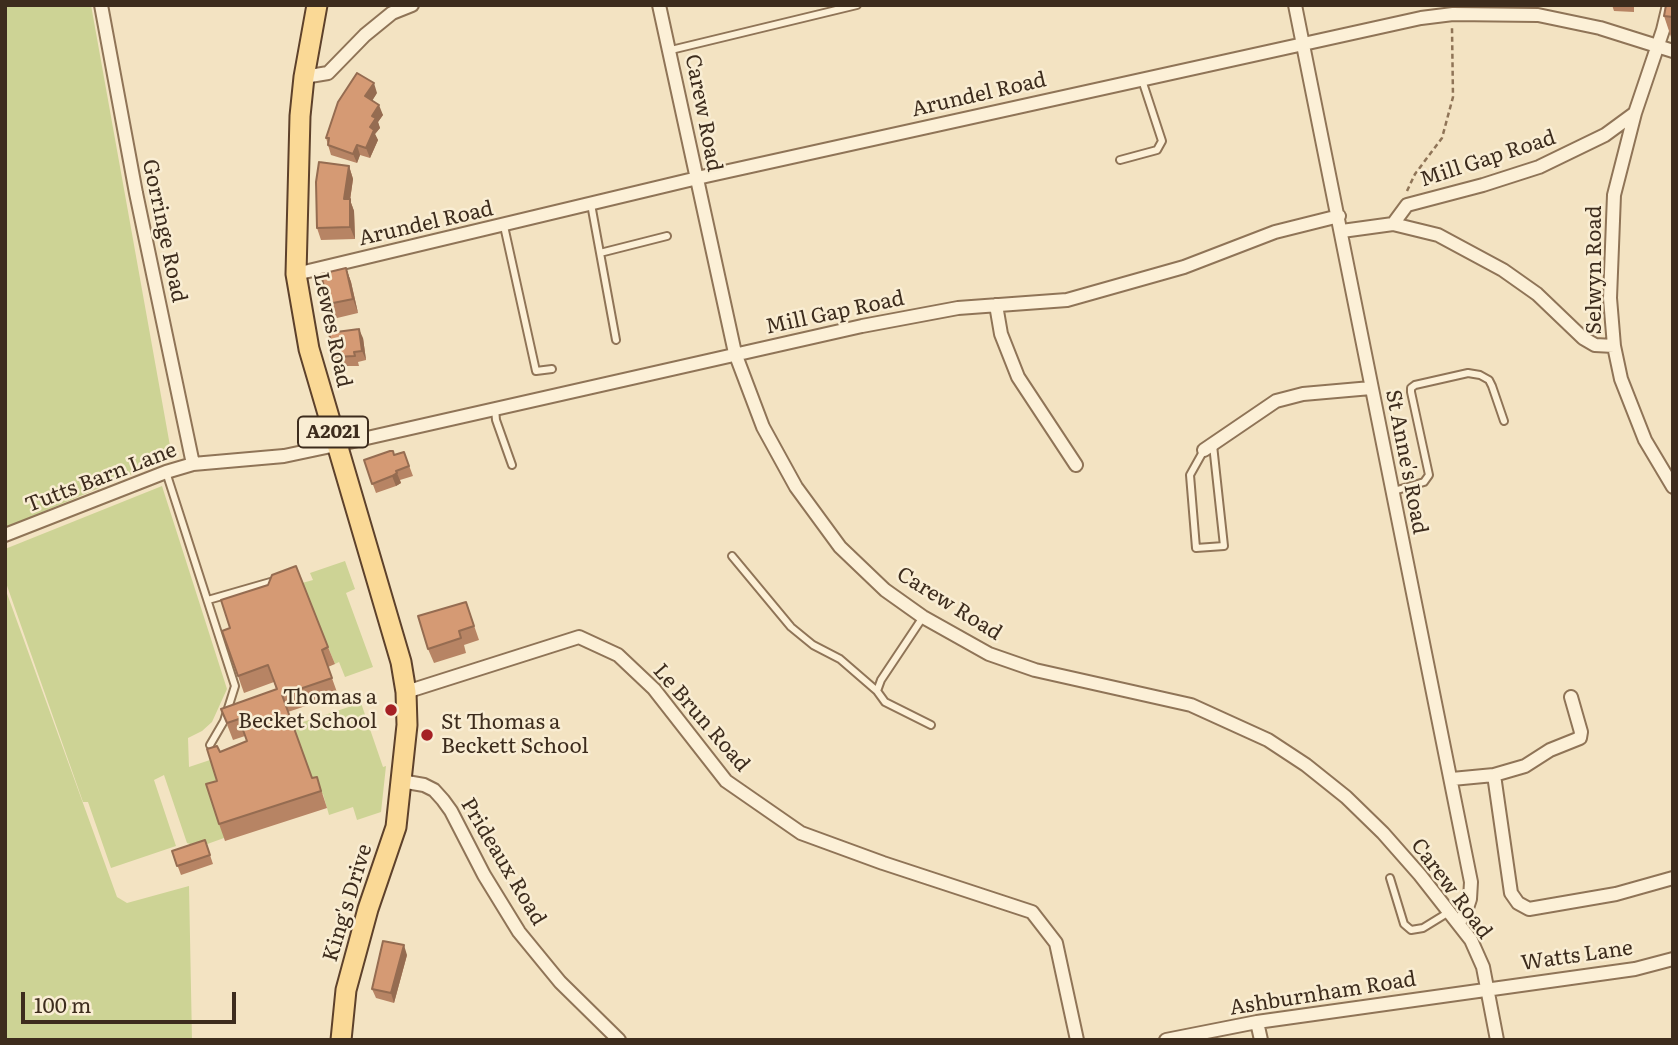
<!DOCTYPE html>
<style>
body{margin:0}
#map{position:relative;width:1678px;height:1045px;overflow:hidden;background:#f3e3c2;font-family:Literata,serif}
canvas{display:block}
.frame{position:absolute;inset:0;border:7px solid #3d2c1d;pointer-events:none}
.scale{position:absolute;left:21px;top:992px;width:215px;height:32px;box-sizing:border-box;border:4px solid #3d2c1d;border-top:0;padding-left:9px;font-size:21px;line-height:24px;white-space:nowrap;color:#3d2c1d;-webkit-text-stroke:5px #f9edd3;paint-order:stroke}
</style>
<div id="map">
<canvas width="1678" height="1045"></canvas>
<div class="frame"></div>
<div class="scale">100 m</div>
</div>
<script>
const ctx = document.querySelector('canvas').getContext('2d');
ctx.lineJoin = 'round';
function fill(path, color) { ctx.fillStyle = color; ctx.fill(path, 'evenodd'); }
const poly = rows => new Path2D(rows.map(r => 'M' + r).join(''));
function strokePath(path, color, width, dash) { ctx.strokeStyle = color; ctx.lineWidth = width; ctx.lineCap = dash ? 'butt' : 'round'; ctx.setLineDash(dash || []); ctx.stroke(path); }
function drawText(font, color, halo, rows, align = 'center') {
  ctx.font = font + ' Literata,serif'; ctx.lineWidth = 5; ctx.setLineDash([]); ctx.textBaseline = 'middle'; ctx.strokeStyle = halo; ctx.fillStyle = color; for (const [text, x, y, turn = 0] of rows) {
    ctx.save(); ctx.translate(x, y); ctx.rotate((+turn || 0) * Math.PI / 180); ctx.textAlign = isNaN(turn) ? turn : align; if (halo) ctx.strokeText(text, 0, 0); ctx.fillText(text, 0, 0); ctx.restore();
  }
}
fill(poly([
 [5,5,91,5,172,457,5,528],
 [162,486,227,689,212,722,202,731,188,738,189,767,213,759,223,798,224,838,199,847,187,843,164,775,154,780,176,846,111,868,88,802,83,802,5,580,5,549],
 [345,561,355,589,346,593,373,667,345,677,339,662,335,664,302,583,313,580,310,573],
 [5,588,117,897,127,903,189,886,192,1040,5,1040],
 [361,703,383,767,386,766,381,812,357,820,353,807,329,815,323,794,318,795,295,730,299,729,297,724]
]), '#cdd395');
const lane = poly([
 [671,50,857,5],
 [1120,160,1157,150,1162,141,1142,80],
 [591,204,616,340],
 [504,226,536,371,552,369],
 [600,253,667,236],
 [495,409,496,420,512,465],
 [1204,450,1190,475,1196,548,1224,546,1213,445],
 [166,472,235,686,224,721,210,745],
 [1394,491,1424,482,1429,475,1411,392,1411,388,1415,385,1468,373,1480,375,1489,380,1492,386,1504,421],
 [732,556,791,627,813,645,840,659,877,691],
 [208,600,274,581],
 [923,617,881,680,877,691,885,702,931,725],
 [1390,878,1404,924,1411,930,1423,928,1449,912]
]);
const street = poly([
 [101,5,136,193,193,464],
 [659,5,735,353,763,427,796,487,840,547,885,590,923,617,989,654,1035,670,1191,705,1268,740,1306,765,1346,797,1383,833,1420,875,1471,940,1483,967,1497,1040],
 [1295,5,1471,882,1470,899,1465,914,1458,923],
 [1669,5,1663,30,1635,113,1614,195,1610,298,1614,346,1621,379,1645,440,1673,487],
 [304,77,328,73,365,35,392,13,412,5],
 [1393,224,1407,205,1483,185,1539,167,1605,135,1635,113],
 [1342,231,1393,224,1438,235,1503,270,1537,294,1583,338,1595,345,1614,346],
 [296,274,706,176,1421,18,1453,14,1538,15,1600,28,1673,51],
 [996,305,1001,334,1018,377,1076,465],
 [1204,450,1276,401,1303,394,1371,388],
 [5,535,166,472,193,464,284,456,336,445,862,326,958,308,1067,300,1184,267,1275,232,1339,216],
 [406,692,579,637,618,655,654,689,726,781,801,833,883,863,1032,912,1056,943,1077,1040],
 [1494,775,1511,893,1518,903,1529,909,1616,894,1673,878],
 [1452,779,1494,775,1525,766,1550,750,1580,738,1581,732,1571,697],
 [401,781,424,785,434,790,443,800,451,811,484,875,519,932,560,982,619,1040],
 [1257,1022,1261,1040],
 [1166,1040,1257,1022,1635,969,1673,959]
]);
const primary = poly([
 [317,5,304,77,300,116,296,274,309,349,401,662,406,692,407,725,396,827,368,909,346,990,341,1040]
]);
strokePath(lane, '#8f7457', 10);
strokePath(street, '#8f7457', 16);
strokePath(primary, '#5d412b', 23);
strokePath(poly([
 [1407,191,1415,174,1442,138,1453,97,1452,28]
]), '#8f7457', 2.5, [5, 3.5]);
strokePath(lane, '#fcf0d7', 6);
strokePath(street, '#fcf0d7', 12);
strokePath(primary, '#fad996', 19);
fill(poly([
 [1612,5,1634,5,1634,12,1614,11],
 [1673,5,1673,37,1671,37,1664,16],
 [377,93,372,100,383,115,378,122,380,128,375,134,378,140,370,158,360,155,357,163,331,155,326,138],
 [349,166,353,179,350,200,354,211,355,239,321,240,317,228],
 [346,268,351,282,358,313,333,319,328,304],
 [363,338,366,360,358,362,359,366,337,366,334,357],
 [404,452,413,476,400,480,401,483,396,486,376,493,364,460,394,455],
 [268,585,328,647,335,664,328,667,338,695,288,712,312,778,317,777,327,808,225,841,219,824,217,781,220,752,247,741,245,736,233,740,221,709,276,689,274,682,244,693,222,631,230,628],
 [466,602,479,640,464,645,466,653,434,663,428,649],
 [205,840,213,864,181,875,172,851],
 [407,955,394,1003,376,998,372,989]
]), '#b78464');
fill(poly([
 [374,83,377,93,369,106,365,96],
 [379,105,383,115,378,122,380,128,375,134,378,140,370,158,366,148,370,127,372,116],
 [357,145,360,155,357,163,353,154],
 [349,166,353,179,350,200,354,211,355,239,350,227,344,199],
 [346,268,351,282,358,313,353,299],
 [359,329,363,338,366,360,362,351],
 [397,473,401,483,396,486,392,476],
 [404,945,407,955,394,1003,391,993]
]), '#956c51');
const building = poly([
 [1666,5,1673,5,1673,17,1664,16,1666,5],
 [357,73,374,83,365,96,379,105,372,116,376,118,370,127,374,130,366,148,357,145,353,154,328,145,329,138,326,138,338,102,357,73],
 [319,162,349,166,344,199,350,199,350,227,317,228,316,182,319,162],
 [346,268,353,299,328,304,321,274,346,268],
 [359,329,362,351,354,352,355,356,334,357,329,333,359,329],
 [390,451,393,451,394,455,404,452,409,466,396,471,397,473,392,476,372,484,364,460,390,451],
 [296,566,328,647,322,650,332,678,282,695,312,778,317,777,321,791,219,824,206,784,217,781,207,749,217,746,220,752,247,741,239,719,227,723,221,709,277,689,268,665,238,676,222,631,230,628,221,600,268,585,272,575,296,566],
 [466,602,474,626,459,631,461,638,428,649,418,616,466,602],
 [205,840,210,855,177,866,172,851,205,840],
 [383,941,404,945,391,993,372,989,383,941]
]);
fill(building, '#d59a74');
strokePath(building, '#956c51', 2);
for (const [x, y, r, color] of [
 [391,710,7,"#a52024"],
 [427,735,7,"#a52024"]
]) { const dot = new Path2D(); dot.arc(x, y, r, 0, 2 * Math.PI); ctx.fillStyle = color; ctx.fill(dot); strokePath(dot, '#f9edd3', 2.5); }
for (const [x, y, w] of [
 [333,432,70]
]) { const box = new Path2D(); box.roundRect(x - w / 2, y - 15.5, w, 31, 5); ctx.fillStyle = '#f9edd3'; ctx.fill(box); strokePath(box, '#3d2c1d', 2); }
drawText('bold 19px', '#3d2c1d', null, [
 ["A2021",333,432]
]);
drawText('21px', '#3d2c1d', '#f9edd3', [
 ["Arundel Road",979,95,-13],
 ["Carew Road",703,113,79],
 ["Mill Gap Road",1488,159,-18],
 ["Arundel Road",426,224,-13],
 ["Gorringe Road",164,231,78],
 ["Selwyn Road",1595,270,-90],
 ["Mill Gap Road",835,313,-12],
 ["Lewes Road",332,330,78],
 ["St Anne's Road",1406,462,79],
 ["Tutts Barn Lane",101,478,-21],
 ["Carew Road",949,604,32],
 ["Le Brun Road",701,718,49],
 ["Prideaux Road",503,862,59],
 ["Carew Road",1451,889,53],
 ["King's Drive",348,903,-73],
 ["Watts Lane",1577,956,-8],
 ["Ashburnham Road",1323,994,-9]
]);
drawText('21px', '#3d2c1d', '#f9edd3', [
 ["Thomas a",377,698],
 ["Becket School",377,722],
 ["St Thomas a",441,723,"left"],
 ["Beckett School",441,747,"left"]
], 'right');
</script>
